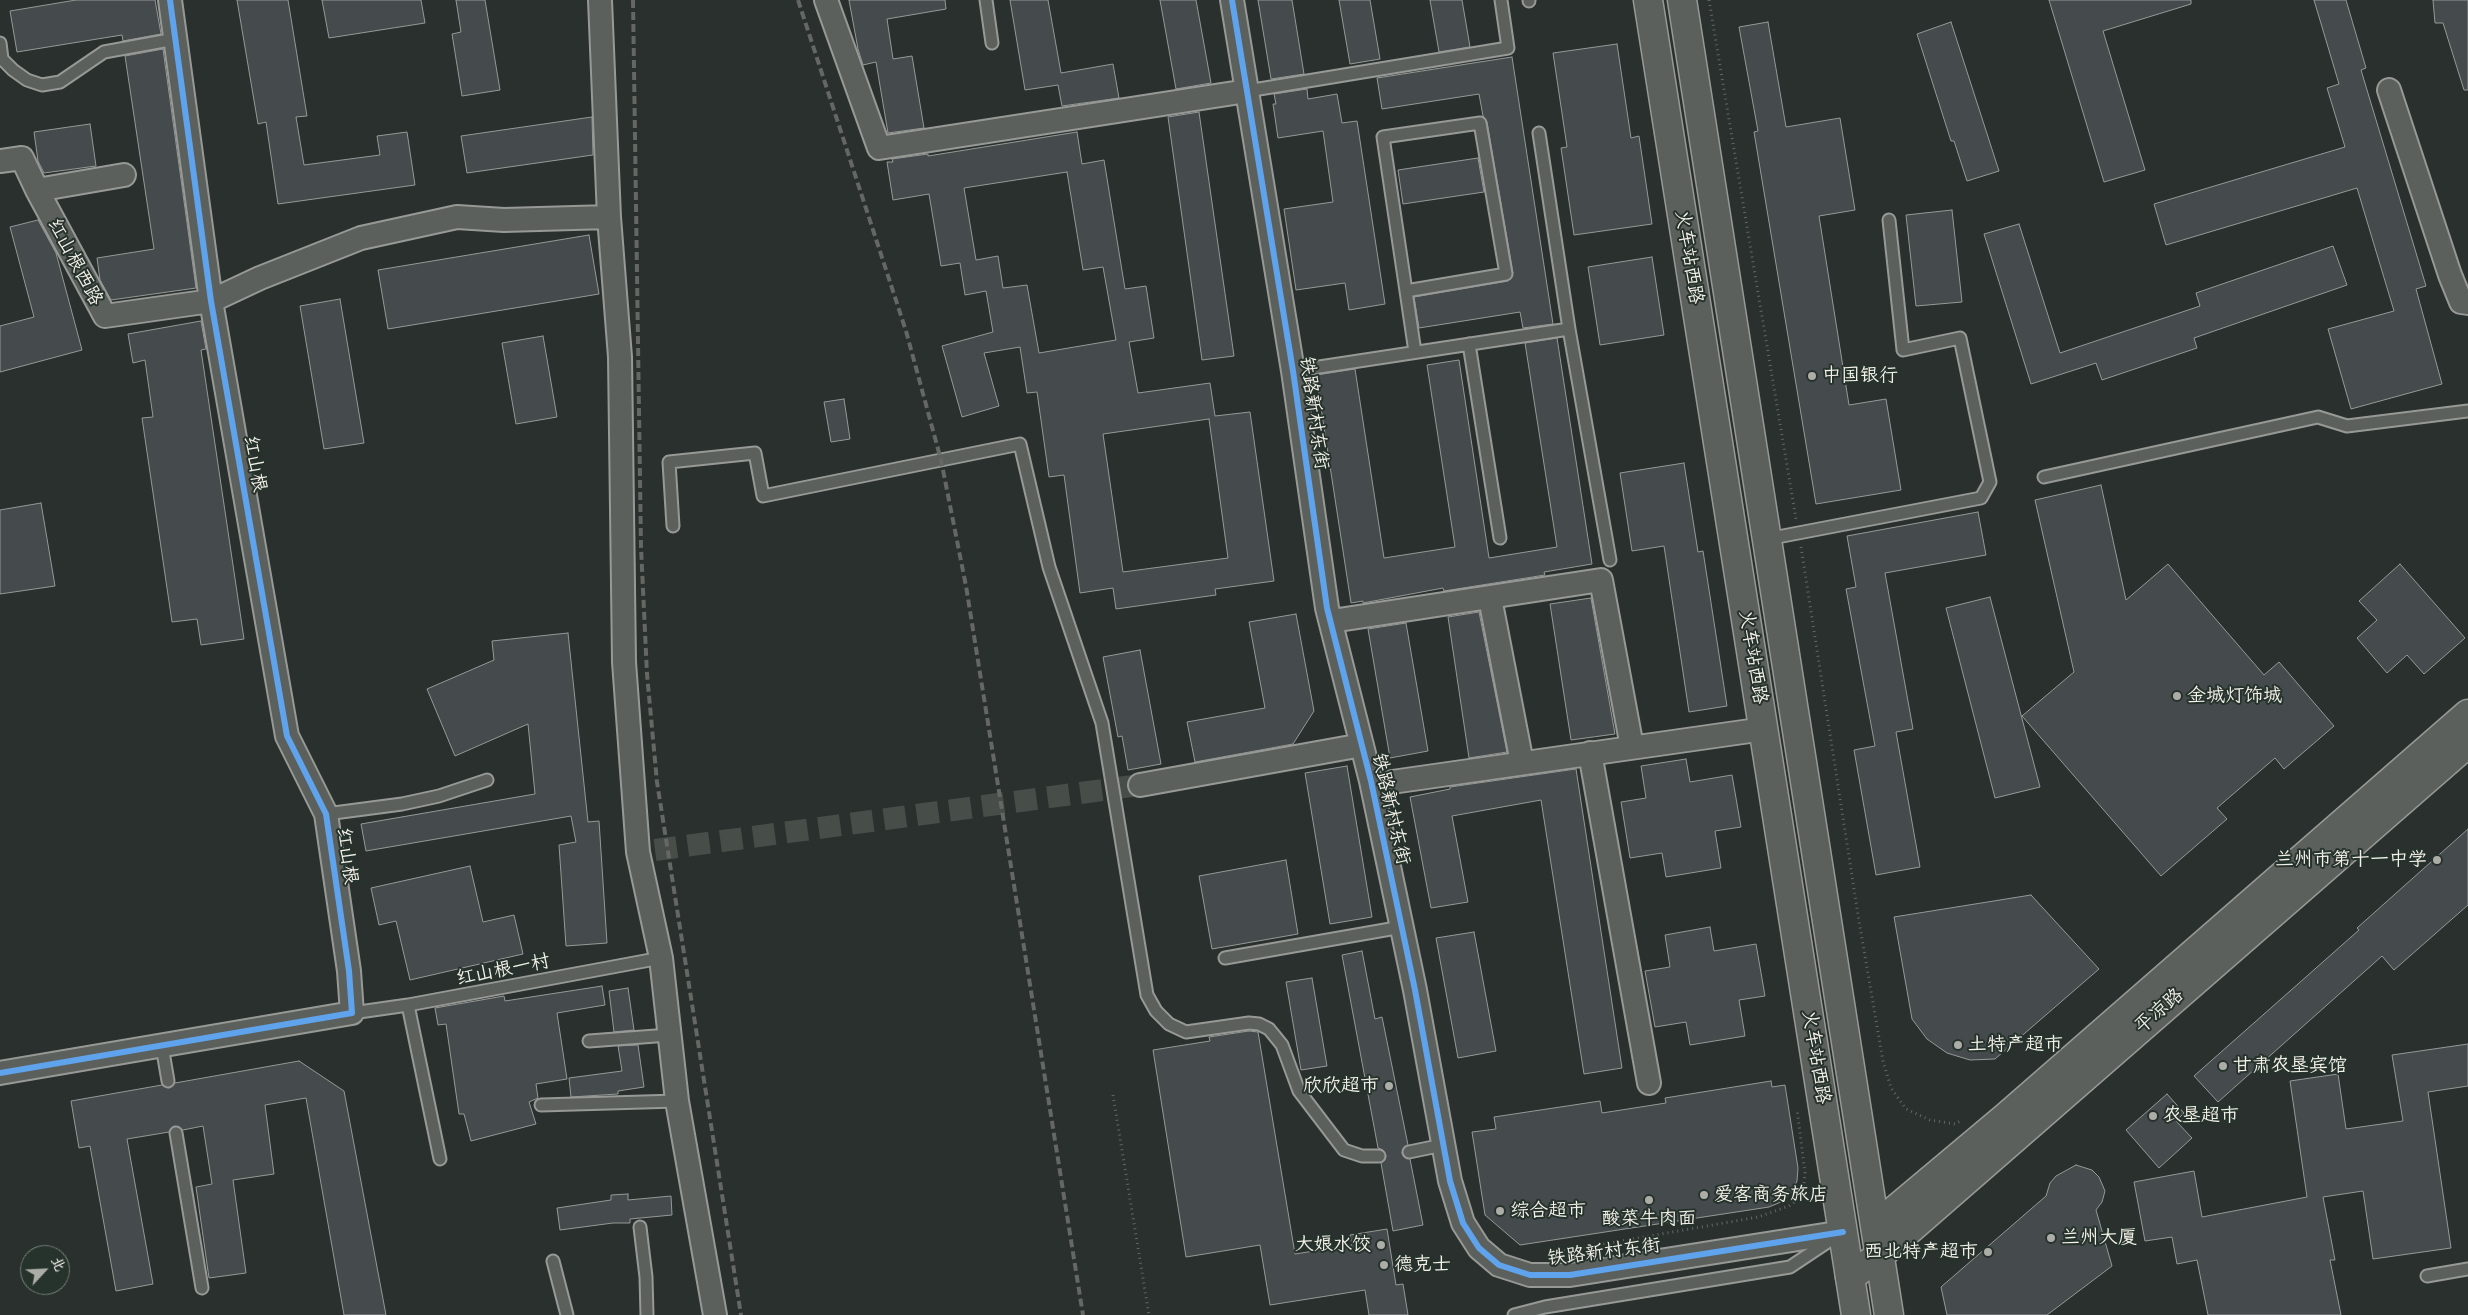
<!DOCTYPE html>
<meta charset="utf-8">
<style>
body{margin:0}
#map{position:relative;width:2468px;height:1315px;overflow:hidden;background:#29302d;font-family:"Comic Neue","LXGW WenKai TC",sans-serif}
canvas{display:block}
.north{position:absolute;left:20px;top:1245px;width:50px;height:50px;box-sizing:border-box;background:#26332d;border:1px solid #787f78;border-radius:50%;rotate:65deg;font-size:14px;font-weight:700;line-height:20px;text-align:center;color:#f4f1e8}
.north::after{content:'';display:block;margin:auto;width:18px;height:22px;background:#adada7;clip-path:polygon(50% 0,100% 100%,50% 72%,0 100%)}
</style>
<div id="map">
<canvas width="2468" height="1315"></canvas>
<div class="north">北</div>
</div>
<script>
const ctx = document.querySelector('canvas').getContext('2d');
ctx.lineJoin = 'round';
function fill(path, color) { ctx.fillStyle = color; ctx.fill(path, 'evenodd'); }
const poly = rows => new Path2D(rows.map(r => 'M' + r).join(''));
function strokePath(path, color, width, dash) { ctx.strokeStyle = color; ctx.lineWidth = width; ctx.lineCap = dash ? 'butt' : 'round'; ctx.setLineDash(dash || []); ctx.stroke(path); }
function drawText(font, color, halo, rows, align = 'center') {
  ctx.font = font + ' "Comic Neue","LXGW WenKai TC",sans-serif'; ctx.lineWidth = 4; ctx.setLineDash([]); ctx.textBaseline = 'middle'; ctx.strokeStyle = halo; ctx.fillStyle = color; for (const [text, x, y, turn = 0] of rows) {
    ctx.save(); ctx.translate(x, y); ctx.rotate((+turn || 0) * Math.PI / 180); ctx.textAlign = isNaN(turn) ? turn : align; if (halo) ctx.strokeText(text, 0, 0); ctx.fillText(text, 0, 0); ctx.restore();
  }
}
const building = poly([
 [76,0,155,0,161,34,123,41,122,35,17,52,10,11,76,0],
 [237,0,288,0,307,116,296,117,304,165,380,155,377,136,407,132,415,185,278,204,266,122,258,124,237,0],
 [322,0,421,0,425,23,329,38,322,0],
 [456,0,485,0,500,90,462,96,452,34,461,32,456,0],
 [849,0,945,0,946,9,887,19,893,59,912,56,924,128,888,133,876,62,863,65,858,49,849,0],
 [1010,0,1048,0,1061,73,1113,64,1119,98,1062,106,1058,85,1025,90,1010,0],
 [1160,0,1196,0,1211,83,1176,89,1160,0],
 [1258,0,1292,0,1304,74,1271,79,1258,0],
 [1339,0,1370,0,1380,59,1350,64,1339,0],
 [1430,0,1462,0,1470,47,1439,52,1430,0],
 [2049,0,2191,0,2191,4,2103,31,2145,170,2104,182,2049,0],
 [2314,0,2346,0,2366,68,2361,70,2426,286,2416,289,2442,384,2351,409,2328,329,2394,311,2357,188,2166,245,2154,204,2345,147,2327,88,2339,84,2314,0],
 [2433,0,2468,0,2468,90,2464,90,2443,23,2435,23,2433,0],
 [1768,22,1786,127,1840,118,1855,210,1819,216,1849,405,1886,399,1901,490,1816,504,1754,132,1758,131,1739,27,1768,22],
 [1951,22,1999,171,1967,181,1954,141,1951,141,1917,34,1951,22],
 [1617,44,1631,138,1639,136,1652,224,1574,235,1561,148,1567,147,1553,53,1617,44],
 [163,49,196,288,111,300,100,280,97,258,154,249,125,56,163,49],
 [1512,57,1553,324,1523,328,1520,312,1419,328,1414,297,1508,281,1513,273,1487,122,1483,116,1479,94,1382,109,1377,78,1512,57],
 [1307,89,1308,99,1337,94,1342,123,1357,121,1385,304,1349,310,1345,283,1296,290,1284,209,1333,202,1323,131,1278,138,1273,104,1276,104,1274,94,1307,89],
 [1199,112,1234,356,1202,360,1168,117,1199,112],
 [592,117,593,155,467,173,461,136,592,117],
 [90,124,96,166,44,173,38,161,34,132,90,124],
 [1077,132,1082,164,1104,160,1125,289,1146,286,1154,338,1129,342,1138,393,1210,383,1215,416,1250,412,1274,581,1215,589,1216,595,1116,609,1113,588,1080,593,1064,475,1049,477,1037,392,1027,393,1020,347,984,353,999,406,962,417,942,346,993,332,986,291,965,295,960,263,941,266,929,194,893,200,887,162,893,162,892,159,928,154,928,156,1077,132],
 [1067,172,1083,270,1103,267,1116,340,1039,353,1027,285,1003,288,998,256,976,260,964,188,1067,172],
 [1209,419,1228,558,1123,572,1103,434,1209,419],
 [1478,158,1484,192,1403,204,1398,170,1478,158],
 [1952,210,1962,302,1916,306,1906,215,1952,210],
 [38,220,56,253,82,350,0,372,0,326,34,317,10,227,38,220],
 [2019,224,2060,353,2200,306,2196,293,2333,246,2347,285,2194,338,2197,348,2102,380,2096,363,2031,384,1984,234,2019,224],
 [589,235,599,294,388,329,378,270,589,235],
 [1652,257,1664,335,1600,345,1588,267,1652,257],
 [340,299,364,443,324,449,300,306,340,299],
 [201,321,206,349,201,350,244,639,201,645,197,619,172,622,142,418,153,417,145,360,133,363,128,334,201,321],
 [543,336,557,417,516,424,502,343,543,336],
 [1557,338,1592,564,1544,572,1545,575,1444,591,1443,588,1363,603,1363,601,1351,603,1316,375,1355,369,1384,558,1455,547,1427,365,1459,360,1489,558,1557,547,1525,343,1557,338],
 [844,399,850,439,831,442,824,402,844,399],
 [1684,463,1698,552,1703,551,1727,706,1689,712,1664,546,1632,551,1620,473,1684,463],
 [2101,485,2126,600,2168,564,2264,675,2279,662,2334,726,2284,769,2275,758,2217,808,2227,819,2161,876,2022,716,2074,672,2035,500,2101,485],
 [41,503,55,586,0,594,0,510,41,503],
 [1978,512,1986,555,1885,573,1913,729,1896,732,1920,867,1876,875,1854,750,1875,746,1846,589,1856,587,1847,536,1978,512],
 [2400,564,2465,638,2424,674,2407,655,2387,673,2357,638,2377,620,2359,601,2400,564],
 [1990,597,2040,787,1995,798,1946,608,1990,597],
 [1591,598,1615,734,1571,740,1550,604,1591,598],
 [1479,612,1507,752,1469,758,1448,617,1479,612],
 [1296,614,1314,711,1293,744,1195,762,1187,722,1265,708,1249,622,1296,614],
 [1406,623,1428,751,1390,758,1368,629,1406,623],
 [568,633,588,822,599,821,607,943,566,946,559,845,576,842,571,816,366,851,361,824,535,794,528,724,455,756,427,689,494,660,492,641,568,633],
 [1140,650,1161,764,1128,770,1122,736,1118,737,1103,657,1140,650],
 [1686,759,1690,782,1732,775,1741,827,1715,831,1721,868,1666,877,1662,853,1630,858,1621,802,1646,798,1641,766,1686,759],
 [1347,766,1372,917,1330,924,1305,773,1347,766],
 [1576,769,1622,1068,1584,1074,1541,800,1452,816,1468,902,1431,908,1410,797,1450,789,1450,787,1576,769],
 [2468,829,2468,905,2394,970,2382,956,2218,1102,2194,1076,2359,930,2357,928,2468,829],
 [1286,860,1298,934,1212,949,1199,876,1286,860],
 [470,866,483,922,514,915,523,954,410,980,396,921,379,925,371,888,470,866],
 [2031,895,2099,969,1995,1059,1970,1060,1947,1053,1927,1039,1912,1019,1894,917,2031,895],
 [1710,927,1714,951,1756,944,1765,996,1739,1000,1745,1036,1690,1045,1686,1022,1655,1027,1645,971,1670,967,1665,935,1710,927],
 [1474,932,1496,1051,1458,1058,1436,938,1474,932],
 [1362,951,1375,1019,1382,1017,1408,1145,1404,1147,1402,1153,1404,1157,1410,1159,1423,1225,1393,1231,1381,1163,1385,1160,1386,1156,1383,1150,1378,1148,1342,955,1362,951],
 [1312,978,1327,1066,1301,1070,1286,982,1312,978],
 [602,986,605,1005,557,1013,567,1079,536,1084,538,1098,529,1102,536,1124,471,1141,464,1114,459,1114,446,1024,438,1025,435,1008,504,996,505,1001,602,986],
 [628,988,634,1030,614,1032,609,991,628,988],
 [1249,1031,1258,1032,1295,1254,1352,1245,1350,1235,1387,1229,1396,1285,1403,1284,1408,1315,1369,1315,1365,1290,1270,1305,1260,1245,1186,1257,1153,1050,1210,1041,1209,1037,1249,1031],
 [2468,1044,2468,1086,2428,1092,2451,1248,2373,1259,2363,1191,2323,1197,2335,1260,2330,1260,2341,1315,2208,1315,2197,1260,2177,1264,2172,1237,2145,1241,2134,1182,2194,1171,2202,1217,2307,1197,2290,1081,2338,1074,2346,1129,2403,1121,2392,1055,2468,1044],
 [638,1045,644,1087,618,1091,618,1094,571,1097,569,1078,622,1071,618,1046,638,1045],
 [299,1061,344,1091,386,1315,344,1315,306,1098,265,1105,274,1174,233,1180,246,1273,209,1278,196,1187,212,1184,203,1126,183,1130,174,1126,169,1132,127,1139,153,1284,116,1291,90,1146,79,1148,71,1101,162,1085,170,1088,175,1083,299,1061],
 [1771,1081,1772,1087,1785,1085,1798,1168,1797,1181,1791,1193,1781,1202,1769,1207,1520,1245,1485,1215,1472,1132,1496,1129,1494,1117,1600,1101,1602,1113,1666,1103,1665,1098,1771,1081],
 [2167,1094,2184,1113,2176,1121,2192,1138,2159,1168,2126,1130,2167,1094],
 [2076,1165,2092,1170,2099,1177,2105,1191,2102,1202,2096,1210,2112,1266,2047,1315,1947,1315,1941,1287,2046,1196,2050,1183,2056,1176,2076,1165],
 [628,1194,628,1200,671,1196,672,1215,630,1219,630,1223,613,1223,560,1230,557,1208,611,1200,611,1195,628,1194]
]);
fill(building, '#454b4c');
strokePath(building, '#969996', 1);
strokePath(poly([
 [655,850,1140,785]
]), '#474d49', 22, [22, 11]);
const service = poly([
 [986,0,992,43],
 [1529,0,1529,1],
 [0,43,2,59,13,70,27,80,42,85,60,82,104,52,175,39],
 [1247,91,1508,48,1501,0],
 [1406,291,1506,274,1480,123,1383,137,1406,291,1415,352],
 [1569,329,1610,560],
 [1469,344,1500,538],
 [1293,371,1569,329,1539,133],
 [2044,477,2318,417,2347,426,2468,411],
 [673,526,669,462,755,453,763,496,1020,444,1049,567,1102,723,1147,995,1156,1011,1169,1024,1186,1032,1249,1023,1259,1024,1269,1029,1282,1045,1299,1091,1344,1150,1362,1156,1379,1156],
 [1767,539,1981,498,1990,482,1960,338,1903,350,1889,220],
 [326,814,402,804,439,796,487,780],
 [1225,958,1402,927],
 [408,1005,440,1159],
 [352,1013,408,1005,661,958],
 [589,1041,669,1035],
 [162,1046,168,1081],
 [541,1105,677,1101],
 [176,1133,202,1288],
 [1409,1152,1443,1145],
 [640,1227,646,1277,647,1315],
 [553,1261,567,1315],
 [2427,1276,2468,1269],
 [1514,1315,1545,1307,1790,1267,1832,1239]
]);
const minor = poly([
 [600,0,609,217,620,357,624,662,638,852,661,958,677,1101,715,1315],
 [826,0,879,148,1247,91],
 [1232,0,1293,371,1327,608,1371,781,1415,990,1450,1181,1463,1223,1479,1248,1499,1265,1530,1275,1570,1275,1843,1232],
 [2389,90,2450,275,2461,302,2468,303],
 [0,161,22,158,37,190,105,316,211,301,260,278,361,238,457,217,504,220,609,217],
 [37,190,124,175],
 [1490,598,1522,763],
 [1332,621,1601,580,1632,747],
 [1590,753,1649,1083],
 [1392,782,1764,729],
 [1140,785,1362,745],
 [0,1073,352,1013,349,971,326,814,287,736,211,301,170,0]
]);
const tertiary = poly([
 [1876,1226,2006,1117,2468,714],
 [1850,1277,1879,1256,2468,743]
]);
const secondary = poly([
 [1648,0,1856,1315],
 [1682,0,1889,1315]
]);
strokePath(service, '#969996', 15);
strokePath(minor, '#969996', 26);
strokePath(tertiary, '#969996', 31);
strokePath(secondary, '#969996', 31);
strokePath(poly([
 [1709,0,1796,519],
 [1801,547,1859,921,1883,1061,1891,1088,1906,1109,1930,1120,1955,1124,1962,1120],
 [1113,1095,1149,1315],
 [1564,1251,1758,1217,1789,1206,1803,1196,1805,1173,1797,1109]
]), '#646764', 3, [1, 4]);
strokePath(service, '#5c605c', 11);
strokePath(minor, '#5c605c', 22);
strokePath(tertiary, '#5c605c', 28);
strokePath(secondary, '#5c605c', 28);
strokePath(poly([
 [633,0,641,547,647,674,657,782,741,1315],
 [798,0,906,331,941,460,966,586,1083,1315]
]), '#646764', 4, [8, 4]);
strokePath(poly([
 [1232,0,1293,371,1327,608,1371,781,1415,990,1450,1181,1463,1223,1479,1248,1499,1265,1530,1275,1570,1275,1843,1232],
 [0,1073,352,1013,349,971,326,814,287,736,211,301,170,0]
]), '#60a3ed', 6);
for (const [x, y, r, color] of [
 [1812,376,5,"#adada7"],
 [2177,696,5,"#adada7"],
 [2437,860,5,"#adada7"],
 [1958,1045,5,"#adada7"],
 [2223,1066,5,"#adada7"],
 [1389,1086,5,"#adada7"],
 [2153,1116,5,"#adada7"],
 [1704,1195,5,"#adada7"],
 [1649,1200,5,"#adada7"],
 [1500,1211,5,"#adada7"],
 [2051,1238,5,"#adada7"],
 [1381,1245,5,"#adada7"],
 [1988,1252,5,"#adada7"],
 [1384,1265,5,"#adada7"]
]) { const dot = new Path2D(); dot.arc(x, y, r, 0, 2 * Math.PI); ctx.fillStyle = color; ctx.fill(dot); strokePath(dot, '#26332d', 2); }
drawText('19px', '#f4f1e8', '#26332d', [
 ["火车站西路",1689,257,81],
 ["红山根西路",75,262,62],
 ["铁路新村东街",1314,413,82],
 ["红山根",255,464,80],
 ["火车站西路",1753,657,81],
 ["铁路新村东街",1391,809,77],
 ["红山根",347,856,82],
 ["红山根一村",503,970,-11],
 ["平凉路",2159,1011,-41],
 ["火车站西路",1816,1057,81],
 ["铁路新村东街",1604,1252,-7]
]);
drawText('19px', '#f4f1e8', '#26332d', [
 ["中国银行",1822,376],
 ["金城灯饰城",2187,696],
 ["兰州市第十一中学",2427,860,"right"],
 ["土特产超市",1968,1045],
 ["甘肃农垦宾馆",2233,1066],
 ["欣欣超市",1379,1086,"right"],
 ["农垦超市",2163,1116],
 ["爱客商务旅店",1714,1195],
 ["综合超市",1510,1211],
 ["酸菜牛肉面",1649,1219,"center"],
 ["兰州大厦",2061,1238],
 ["大娘水饺",1371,1245,"right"],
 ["西北特产超市",1978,1252,"right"],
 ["德克士",1394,1265]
], 'left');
</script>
